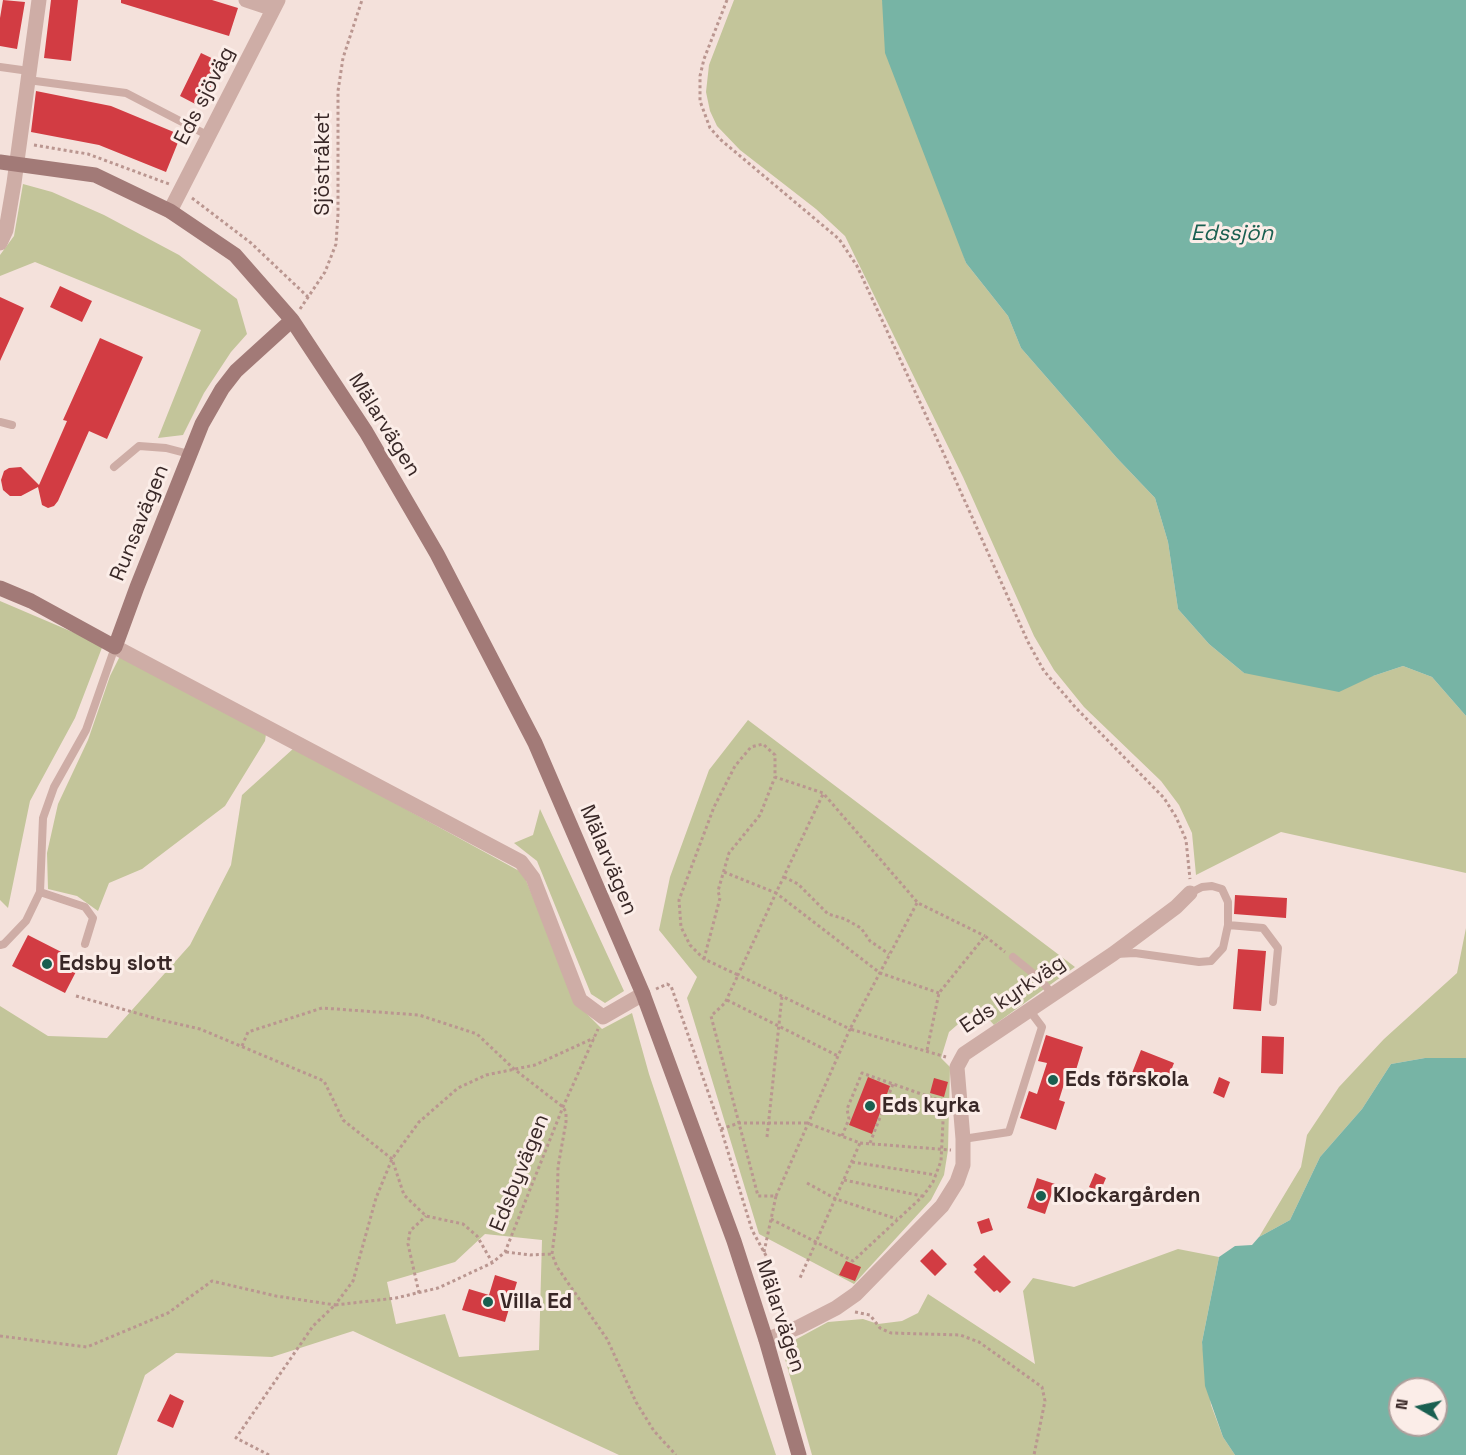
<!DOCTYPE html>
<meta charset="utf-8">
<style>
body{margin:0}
#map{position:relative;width:1466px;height:1455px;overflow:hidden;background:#f4e1db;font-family:"Space Grotesk",sans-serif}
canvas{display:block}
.north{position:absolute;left:1388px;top:1377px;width:60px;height:60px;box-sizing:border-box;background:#fbede8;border:2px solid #ad9e9b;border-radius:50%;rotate:279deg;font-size:16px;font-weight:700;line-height:24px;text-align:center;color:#392827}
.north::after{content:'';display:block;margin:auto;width:21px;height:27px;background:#195f50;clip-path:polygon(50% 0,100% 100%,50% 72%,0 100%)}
</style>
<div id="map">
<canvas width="1466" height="1455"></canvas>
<div class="north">N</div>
</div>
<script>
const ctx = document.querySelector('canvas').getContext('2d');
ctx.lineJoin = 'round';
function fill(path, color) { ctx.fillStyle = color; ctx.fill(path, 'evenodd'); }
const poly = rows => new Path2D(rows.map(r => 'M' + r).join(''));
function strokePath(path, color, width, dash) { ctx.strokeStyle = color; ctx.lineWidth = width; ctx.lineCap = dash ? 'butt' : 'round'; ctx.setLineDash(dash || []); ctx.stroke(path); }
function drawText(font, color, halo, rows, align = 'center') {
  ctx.font = font + ' "Space Grotesk",sans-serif'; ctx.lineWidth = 6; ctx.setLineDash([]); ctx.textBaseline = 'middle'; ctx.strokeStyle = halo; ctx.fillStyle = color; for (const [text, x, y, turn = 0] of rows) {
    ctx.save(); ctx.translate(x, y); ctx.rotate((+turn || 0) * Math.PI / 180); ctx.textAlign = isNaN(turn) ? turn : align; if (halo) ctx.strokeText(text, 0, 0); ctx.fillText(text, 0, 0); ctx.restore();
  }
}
fill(poly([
 [734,0,882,0,966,263,1008,316,1021,348,1116,457,1155,498,1168,542,1178,609,1209,644,1244,673,1373,676,1403,666,1432,677,1466,716,1466,873,1281,832,1196,875,1192,833,1179,805,1161,781,1084,707,1054,670,1034,636,963,477,845,236,816,209,740,150,717,126,710,111,706,92,709,65],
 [23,184,52,192,104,215,179,255,237,299,247,334,231,352,204,393,183,435,158,438,201,330,35,262,0,276,0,255,14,236],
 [0,601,103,645,75,718,30,801,8,908,0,900],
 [121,654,266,734,265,741,225,806,142,869,109,883,98,911,77,896,48,889,47,853,58,804,88,740,110,676],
 [748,720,1075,967,994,1025,978,1007,949,1032,941,1058,950,1067,948,1150,944,1175,931,1200,854,1284,759,1234,687,998,697,977,659,930,670,877,709,770],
 [294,748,523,873,577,1004,602,1029,632,1013,649,1074,776,1455,619,1455,353,1331,272,1357,176,1353,145,1375,117,1455,0,1455,0,1006,48,1036,107,1038,190,945,231,865,242,795],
 [485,1234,542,1240,539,1350,459,1357,445,1314,396,1324,387,1282,455,1262],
 [540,809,624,991,605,1003,591,994,537,861,514,843,533,835],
 [1466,928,1466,1058,1425,1058,1391,1064,1362,1109,1320,1157,1290,1220,1259,1237,1301,1167,1307,1135,1339,1087,1384,1039,1457,973],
 [1178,1249,1219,1257,1202,1342,1211,1405,1223,1437,1235,1455,812,1455,785,1359,791,1342,828,1322,863,1319,878,1324,902,1321,918,1313,928,1294,1035,1364,1023,1291,1033,1278,1074,1287]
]), '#c3c59a');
fill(poly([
 [882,0,1466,0,1466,716,1432,677,1403,666,1373,676,1339,692,1244,673,1209,644,1178,609,1168,542,1155,498,1116,457,1021,348,1008,316,966,263,885,53],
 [1425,1058,1466,1058,1466,1455,1235,1455,1223,1437,1205,1386,1202,1342,1219,1257,1235,1246,1252,1245,1259,1237,1290,1220,1320,1157,1362,1109,1391,1064],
 [1400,1389,1436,1389,1436,1425,1400,1425]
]), '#77b4a5');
fill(poly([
 [3,0,25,2,17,49,0,46,0,18],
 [51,0,78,0,71,61,44,58],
 [121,0,212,0,238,8,229,36,121,3],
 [201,53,222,63,201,107,180,96],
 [36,91,111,106,181,135,166,172,99,145,31,132],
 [60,286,92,301,82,322,50,307],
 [0,297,24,308,0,361],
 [100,338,143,357,107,439,89,431,58,501,54,506,48,508,42,505,38,487,21,496,10,496,3,490,1,480,4,471,9,468,21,467,39,485,67,421,63,420],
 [1235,895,1287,898,1286,918,1234,914],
 [28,935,81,962,65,993,12,966],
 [1238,949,1266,951,1261,1011,1233,1009],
 [1046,1035,1083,1047,1076,1070,1069,1068,1059,1100,1065,1102,1056,1130,1020,1118,1029,1091,1037,1094,1047,1063,1038,1061],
 [1262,1036,1284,1037,1283,1074,1261,1073],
 [1141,1050,1174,1063,1165,1086,1132,1073],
 [868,1077,890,1086,872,1134,849,1125],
 [1219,1077,1230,1082,1224,1098,1213,1093],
 [934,1078,948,1082,944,1097,930,1093],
 [1095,1173,1106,1178,1100,1192,1089,1187],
 [1037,1178,1055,1184,1045,1214,1027,1208],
 [989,1218,993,1230,981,1234,977,1222],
 [932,1249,947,1264,935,1276,920,1261],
 [984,1255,1011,1282,1000,1293,997,1290,994,1292,974,1272,977,1269,973,1265],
 [846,1261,861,1267,855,1281,839,1275],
 [495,1275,517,1282,505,1322,462,1310,469,1289,489,1295],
 [170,1394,184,1401,173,1428,157,1421]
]), '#d23c43');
strokePath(poly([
 [727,0,704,59,700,76,700,101,710,128,721,140,839,239,857,266,942,450,1028,642,1044,671,1076,708,1164,798,1176,817,1186,840,1190,879],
 [34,145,88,154,169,184],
 [192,198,251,243,308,297],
 [300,309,325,272,336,244,338,214,338,91,343,58,362,0],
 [724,872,776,893,823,794],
 [784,877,798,884,828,914,845,919,861,928,870,941,889,954],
 [917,903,850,1029,946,1057],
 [704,959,720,898,718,891,729,853,760,815,775,777],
 [656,989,667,984,671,986,721,1129,752,1230,770,1263],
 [76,996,161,1020,200,1029,324,1081,343,1120,392,1159,404,1195,426,1216,463,1224,477,1236,492,1262],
 [727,1000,838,1056],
 [242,1046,248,1032,322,1008,419,1015,477,1034,514,1069,563,1107,566,1112,566,1122,558,1167,557,1214,552,1254,557,1267,607,1339,636,1402,654,1431,676,1455],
 [927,1050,939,993,985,936,1005,952],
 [721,1129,739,1123,807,1123,860,1143,800,1278],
 [767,1137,782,996],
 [860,1143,951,1150],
 [870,1143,893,1084],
 [852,1162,936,1175],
 [844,1180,922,1196],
 [807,1183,836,1199,897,1219],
 [776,1196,850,1029,738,975,776,893,880,973,939,993],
 [771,1219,853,1261,923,1196,933,1182,941,1161,944,1102,862,1073,847,1109,849,1119,842,1136],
 [506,1252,530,1255,552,1254],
 [764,1252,776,1196,758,1196,711,1016,725,1003,738,975,704,959,690,945,681,927,679,900,714,807,735,766,751,747,763,744,775,755,775,777,823,793,918,903,985,936],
 [419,1293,408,1244,410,1231,426,1216],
 [855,1312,870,1315,880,1328,891,1333,960,1335,979,1342,1042,1387,1045,1401,1034,1455],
 [0,1336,87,1347,168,1313,212,1281,276,1296,335,1305,353,1281,376,1198,392,1159,419,1122,458,1088,486,1075,535,1065,594,1038],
 [269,1455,236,1438,313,1326,335,1305,396,1298,438,1288,492,1263,505,1252,563,1107,598,1029]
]), '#ba9690', 3, [3, 3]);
strokePath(poly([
 [0,67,29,71],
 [28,80,126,93,209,136],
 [0,422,12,425],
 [114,467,139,446,166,448,189,454],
 [40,892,85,907,93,918,85,944],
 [1228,925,1263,928,1278,948,1273,1002],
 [0,945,4,944,26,921,40,892,43,818,54,787,86,730,115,647],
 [1116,954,1135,953,1199,962,1211,961,1223,948,1228,925,1228,902,1222,889,1212,886,1202,887,1190,893],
 [1013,957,1040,979,1052,994],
 [963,1139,1009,1132,1042,1027,1030,1011]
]), '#ceada6', 8);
strokePath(poly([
 [246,0,273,9],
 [170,211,278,0],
 [0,243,6,230,14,183,39,0],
 [115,647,521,862,533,878,580,1000,603,1017,643,994],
 [766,1340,799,1327,836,1308,856,1294,942,1206,957,1182,963,1165,963,1139,957,1067,964,1054,1113,954,1176,907,1190,893]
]), '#ceada6', 15);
strokePath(poly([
 [0,162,95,175,170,211,235,255,292,320,366,432,437,554,535,743,643,994,734,1241,766,1340,799,1455],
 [0,588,31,601,115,647,137,587,202,424,222,389,236,371,292,320]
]), '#a27a77', 15);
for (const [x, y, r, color] of [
 [47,964,6,"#195f50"],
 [1053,1080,6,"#195f50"],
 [870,1106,6,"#195f50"],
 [1041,1196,6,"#195f50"],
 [488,1302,6,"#195f50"]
]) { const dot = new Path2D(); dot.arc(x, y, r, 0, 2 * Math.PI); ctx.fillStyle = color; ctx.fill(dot); strokePath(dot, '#fbede8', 2); }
drawText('21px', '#392827', '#fbede8', [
 ["Eds sjöväg",205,96,-63],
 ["Sjöstråket",323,164,-90],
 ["Mälarvägen",384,425,58],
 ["Runsavägen",140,523,-68],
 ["Mälarvägen",608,860,67],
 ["Eds kyrkväg",1013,995,-34],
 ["Edsbyvägen",520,1173,-68],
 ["Mälarvägen",780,1316,72]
]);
drawText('bold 21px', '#392827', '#fbede8', [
 ["Edsby slott",59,964],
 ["Eds förskola",1065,1080],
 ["Eds kyrka",882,1106],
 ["Klockargården",1053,1196],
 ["Villa Ed",500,1302]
], 'left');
drawText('italic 22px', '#195f50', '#fbede8', [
 ["Edssjön",1232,234]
]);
</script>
